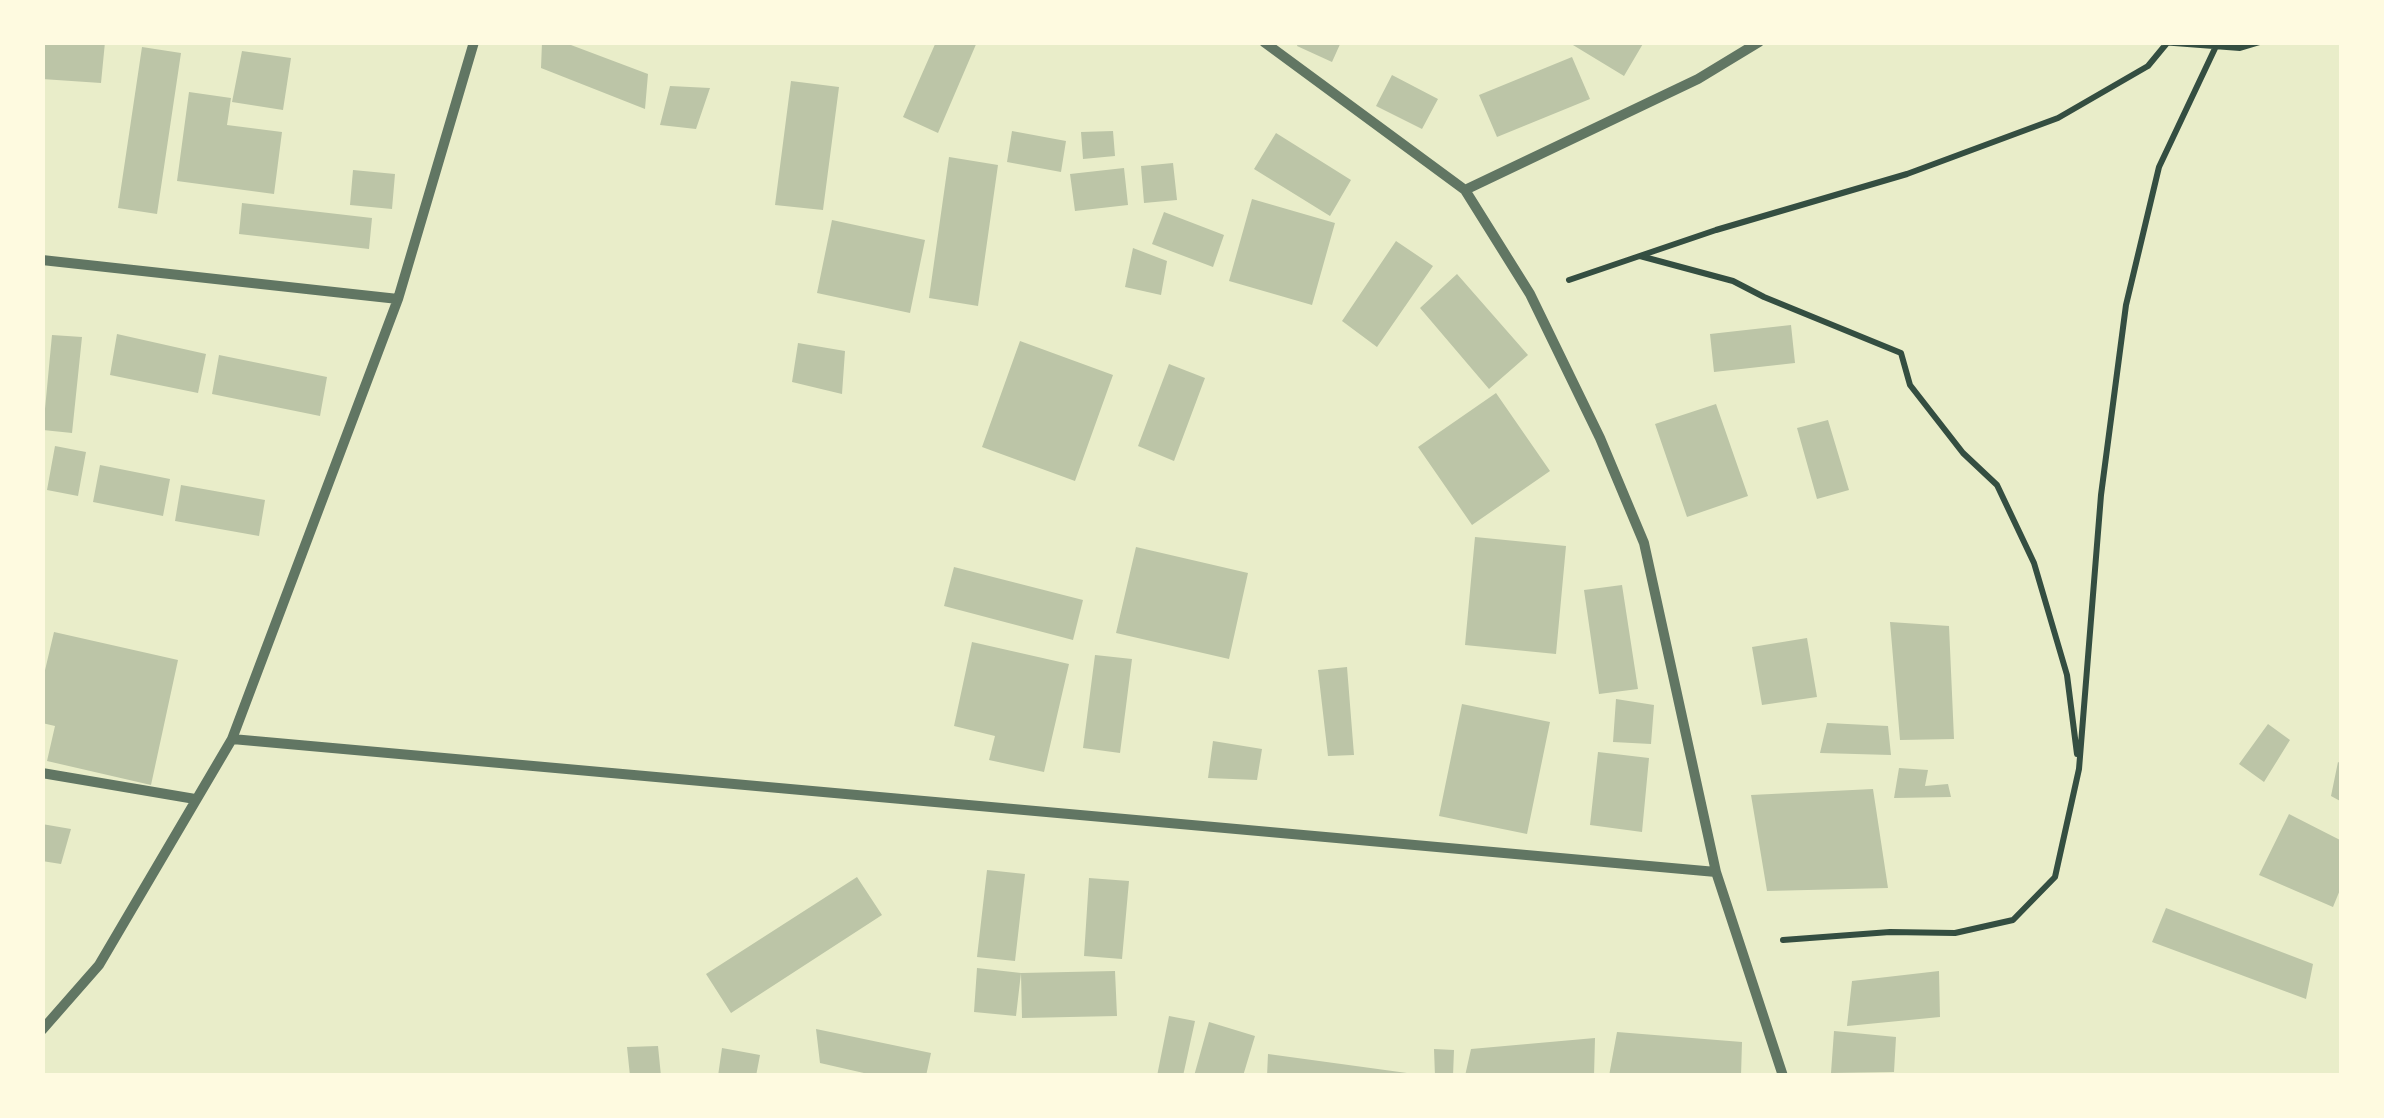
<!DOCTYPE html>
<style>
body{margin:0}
#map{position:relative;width:2384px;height:1118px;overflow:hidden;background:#e9edc9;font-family:"Public Sans",sans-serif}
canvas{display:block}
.frame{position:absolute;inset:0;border:45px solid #fefae0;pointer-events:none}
</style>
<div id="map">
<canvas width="2384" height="1118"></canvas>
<div class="frame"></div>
</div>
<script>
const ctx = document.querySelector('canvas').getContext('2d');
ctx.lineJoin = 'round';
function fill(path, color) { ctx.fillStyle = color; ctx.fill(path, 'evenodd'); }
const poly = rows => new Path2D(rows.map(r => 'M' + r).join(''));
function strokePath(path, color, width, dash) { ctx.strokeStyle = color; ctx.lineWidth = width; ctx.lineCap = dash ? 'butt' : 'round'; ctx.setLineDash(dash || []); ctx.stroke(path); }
fill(poly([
 [42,42,105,42,101,83,42,79],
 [542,42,563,42,648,74,645,109,541,68],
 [936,42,977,42,938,133,903,117],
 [1298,42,1341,42,1332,62,1297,46],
 [1568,42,1644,42,1624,76],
 [142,47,181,53,157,214,118,208],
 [242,51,291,58,283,110,232,102],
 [1572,57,1590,99,1497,137,1479,95],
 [1392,75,1438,99,1422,129,1376,106],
 [791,81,839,87,823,210,775,205],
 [670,86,710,88,696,129,660,125],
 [189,92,231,98,227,125,282,132,274,194,177,181],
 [1012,131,1066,141,1061,172,1007,162],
 [1113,131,1115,156,1083,159,1081,132],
 [1276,133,1351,180,1330,216,1254,169],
 [949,157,998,165,978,306,929,298],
 [1173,163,1177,200,1144,203,1141,166],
 [1124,168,1128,205,1075,211,1070,174],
 [353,170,395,174,392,209,350,205],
 [1252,199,1335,223,1312,305,1229,281],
 [242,203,372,218,369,249,239,234],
 [1164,212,1224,235,1213,267,1152,244],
 [832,220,925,240,910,313,817,293],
 [1396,241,1433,266,1377,347,1342,321],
 [1133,248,1167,261,1161,295,1125,287],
 [1457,274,1528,355,1489,389,1420,308],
 [1791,325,1795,363,1714,372,1710,334],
 [117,334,206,354,198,393,110,375],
 [52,335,82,337,72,433,43,430],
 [1020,341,1113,375,1075,481,982,447],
 [798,343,845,351,842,394,792,382],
 [219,355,327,377,320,416,212,394],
 [1169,364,1205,378,1174,461,1138,446],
 [1496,393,1550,471,1472,525,1418,447],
 [1716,404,1748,496,1687,517,1655,424],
 [1828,420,1849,490,1817,499,1797,428],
 [55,446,86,452,78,496,47,490],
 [100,465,170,479,163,516,93,502],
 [181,485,265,500,259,536,175,521],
 [1475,537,1566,546,1556,654,1465,645],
 [1136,547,1248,573,1229,659,1116,633],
 [954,567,1083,600,1073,640,944,606],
 [1622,585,1638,689,1599,694,1584,590],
 [1890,622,1949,626,1954,739,1900,740],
 [54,632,178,660,151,785,47,761,55,726,42,723,42,683],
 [1807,638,1817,697,1762,705,1752,647],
 [972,642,1069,664,1044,772,989,760,995,736,954,726],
 [1095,655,1132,659,1120,753,1083,748],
 [1347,667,1354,755,1328,756,1318,670],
 [1616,699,1654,705,1651,744,1613,742],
 [1462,704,1550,722,1527,834,1439,816],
 [1827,723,1888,726,1891,755,1820,753],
 [2268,724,2290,740,2264,782,2239,764],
 [1213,741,1262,749,1257,780,1208,778],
 [1598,752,1649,758,1642,832,1590,825],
 [2338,762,2342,764,2342,802,2331,796],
 [1899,768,1928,770,1925,786,1948,784,1951,797,1894,798],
 [1873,789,1888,888,1767,891,1751,795],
 [2289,814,2342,841,2342,885,2333,907,2259,875],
 [42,824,71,829,61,864,42,861],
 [987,870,1025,874,1015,961,977,957],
 [857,877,882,915,731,1013,706,974],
 [1089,878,1129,881,1122,959,1084,956],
 [2166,908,2313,964,2306,999,2152,942],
 [977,968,1021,973,1115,971,1117,1016,1022,1018,1021,973,1016,1016,974,1012],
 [1939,971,1940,1017,1847,1026,1852,981],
 [1169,1016,1195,1021,1183,1076,1157,1076],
 [1209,1022,1255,1036,1243,1076,1194,1076],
 [816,1029,931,1053,926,1076,877,1076,820,1063],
 [1834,1031,1896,1037,1894,1072,1831,1073],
 [1617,1032,1742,1042,1741,1076,1609,1076],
 [1595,1038,1594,1076,1465,1076,1471,1049],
 [658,1046,661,1076,630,1076,627,1047],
 [722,1048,760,1055,756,1076,718,1076],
 [1434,1049,1454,1050,1453,1076,1435,1076],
 [1268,1054,1407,1073,1407,1076,1267,1076]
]), '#bcc5a7');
strokePath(poly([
 [2161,42,2240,48,2260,42],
 [1640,256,1733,281,1764,297,1901,353,1910,385,1963,453,1997,485,2034,563,2067,675,2077,754],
 [1569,280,1716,230,1907,174,2058,118,2148,66,2167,43],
 [1783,940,1890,932,1955,933,2013,920,2055,877,2079,769,2101,495,2126,305,2159,167,2218,42]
]), '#344e41', 6);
strokePath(poly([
 [1264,42,1465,190,1530,294,1600,438,1644,543,1716,872,1783,1076],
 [1465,190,1698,79,1759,42],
 [42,260,398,299],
 [232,739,1716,872],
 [42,773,195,799],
 [42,1030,99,965,232,739,398,299,474,42]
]), '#617663', 10);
</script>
